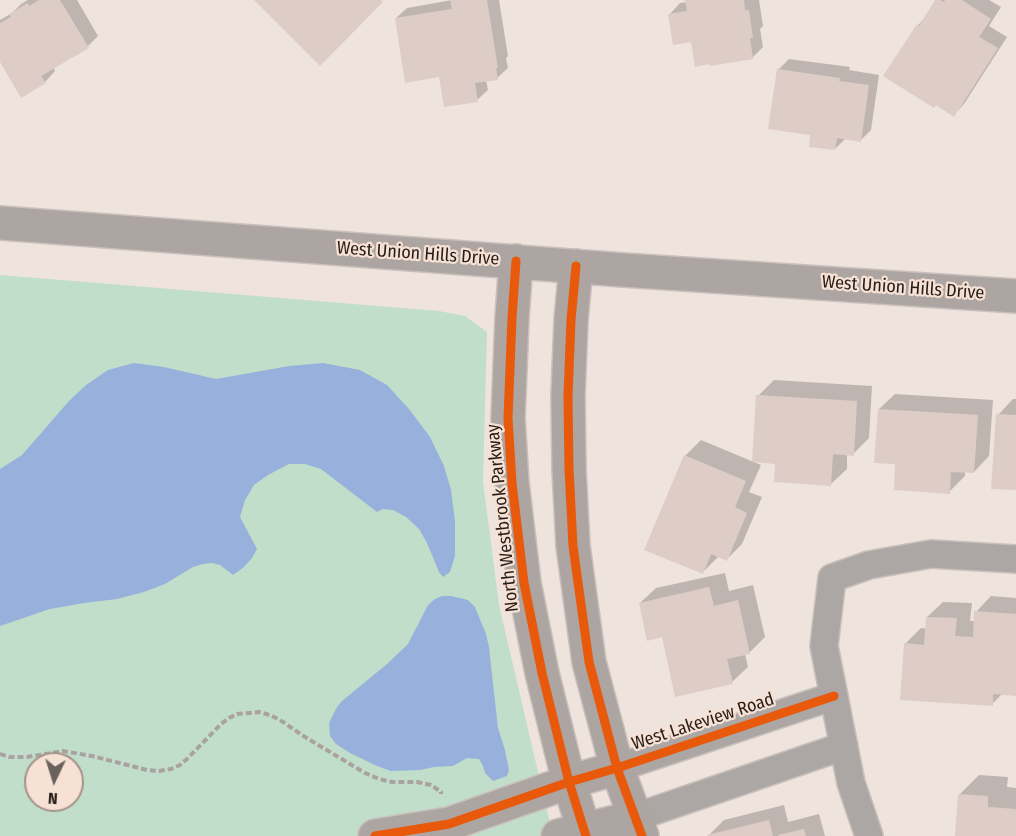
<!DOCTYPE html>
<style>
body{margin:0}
#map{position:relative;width:1016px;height:836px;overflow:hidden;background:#efe3dd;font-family:"Fira Sans Condensed",sans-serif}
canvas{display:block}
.north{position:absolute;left:24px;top:752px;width:60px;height:60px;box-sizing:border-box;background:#f7e1d5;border:2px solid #a39389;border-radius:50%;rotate:184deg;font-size:16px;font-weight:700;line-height:24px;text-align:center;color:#251d18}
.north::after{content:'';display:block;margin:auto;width:21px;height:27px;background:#6c625d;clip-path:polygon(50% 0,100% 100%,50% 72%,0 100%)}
</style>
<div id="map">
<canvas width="1016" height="836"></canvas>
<div class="north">N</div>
</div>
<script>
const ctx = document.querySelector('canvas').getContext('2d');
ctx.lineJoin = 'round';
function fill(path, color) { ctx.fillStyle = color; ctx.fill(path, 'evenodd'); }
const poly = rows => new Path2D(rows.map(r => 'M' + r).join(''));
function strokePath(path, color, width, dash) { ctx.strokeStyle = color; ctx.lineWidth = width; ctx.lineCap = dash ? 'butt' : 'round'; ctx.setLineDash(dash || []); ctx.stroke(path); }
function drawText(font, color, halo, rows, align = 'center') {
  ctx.font = font + ' "Fira Sans Condensed",sans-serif'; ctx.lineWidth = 4.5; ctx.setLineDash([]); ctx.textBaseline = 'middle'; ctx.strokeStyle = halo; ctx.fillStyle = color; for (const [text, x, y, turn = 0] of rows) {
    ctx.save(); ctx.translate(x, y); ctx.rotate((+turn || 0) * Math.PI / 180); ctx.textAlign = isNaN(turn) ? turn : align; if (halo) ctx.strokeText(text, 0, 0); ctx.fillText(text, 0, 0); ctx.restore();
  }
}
fill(poly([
 [0,275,439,311,465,316,487,332,483,482,499,605,553,836,0,836],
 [36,764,72,764,72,800,36,800]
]), '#c1deca');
fill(poly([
 [134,363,164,367,216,379,289,366,323,363,360,370,387,385,409,409,430,437,444,466,451,490,455,521,455,556,450,572,443,577,439,572,427,543,419,529,406,517,393,510,383,509,377,512,321,469,305,464,289,464,268,475,254,485,245,500,240,517,257,549,252,558,244,567,233,575,220,565,212,563,203,564,193,567,165,584,144,592,117,599,84,603,50,609,0,626,0,469,22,455,69,401,86,385,108,370],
 [442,596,451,596,468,600,475,607,486,634,489,647,498,728,505,750,509,770,507,776,493,781,485,773,483,766,479,759,467,758,453,766,434,767,420,770,391,771,377,766,350,753,336,744,330,736,329,723,337,707,342,701,387,664,408,644,428,605,435,599]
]), '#98b1dc');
fill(poly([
 [28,0,77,0,98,36,88,46,53,67,55,71,45,82,0,59,0,20,12,13,21,4],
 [452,0,499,0,508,56,506,58,508,68,497,78,486,80,488,90,477,100,440,76,396,18,407,8],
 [687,0,759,0,763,26,760,29,763,47,752,58,693,41,670,14,680,3,687,2],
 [937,0,989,0,1001,7,989,26,1007,37,964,104,954,115,918,25,927,16],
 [789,59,850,67,849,70,879,75,871,130,861,140,846,138,835,149,812,133,778,70],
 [774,380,872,386,869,438,853,454,847,454,847,469,831,484,776,462,758,396],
 [895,394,993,400,989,456,974,472,965,471,965,476,949,492,897,463,879,409],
 [1013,399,1016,399,1016,489,998,415],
 [701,440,761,465,749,492,762,497,742,544,726,560,719,556,702,573,685,456],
 [725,573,729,591,753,585,765,637,749,653,745,654,748,667,732,682,640,603,656,588],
 [991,596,1016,598,1016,694,1003,693,992,704,905,644,921,628,927,629,927,617,943,602,972,603,970,621,975,621,976,612],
 [979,775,1008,777,1007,787,1016,788,1016,836,956,836,959,795],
 [784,805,788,822,819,814,825,836,708,836,724,820]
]), '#0003');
fill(poly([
 [39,0,60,0,89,48,41,76,46,83,21,98,0,62,0,23,11,17,9,14,28,3,29,6],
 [254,0,381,0,383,2,320,66],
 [450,0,487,0,498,68,496,68,498,80,475,83,478,102,444,107,439,77,405,83,395,18,452,9],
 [685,0,744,0,745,10,749,10,753,38,750,38,753,59,710,66,709,64,695,67,691,42,673,45,668,14,687,11],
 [935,0,940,0,944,2,945,0,962,0,991,19,979,37,998,48,954,117,936,105,934,108,883,76,917,24,919,26],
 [777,69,840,78,839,81,869,85,861,142,837,138,835,150,809,147,810,135,768,129],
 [756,395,857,401,854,456,833,454,831,486,774,482,775,464,752,462],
 [878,409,978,415,974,473,951,472,950,494,894,490,895,464,874,463],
 [996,414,1016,415,1016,490,991,489],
 [684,455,746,481,735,507,747,513,727,561,711,554,703,574,644,550],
 [709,587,714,606,738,600,750,654,727,659,733,684,675,697,662,637,647,641,639,603],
 [974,611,1016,614,1016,696,993,694,993,706,900,700,904,643,924,645,926,617,957,618,955,636,973,637],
 [958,794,988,796,988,807,1016,809,1016,836,955,836],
 [769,820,773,836,707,836,707,835],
 [804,829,806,836,778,836,778,835]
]), '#deccc7');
const street = poly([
 [617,768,834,696],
 [636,817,844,746],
 [869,836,851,783,824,646,832,578,869,565,931,554,1016,559]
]);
const secondary = poly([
 [0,223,623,270,1016,296],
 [516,261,512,318,508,418,512,483,524,583,542,673,569,782,586,836],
 [576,266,571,320,568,396,569,469,573,546,589,662,617,768,642,836],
 [375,836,449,824,569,782,617,768],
 [558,836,636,817]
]);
strokePath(street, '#c9c0bb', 30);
strokePath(secondary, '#c9c0bb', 36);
strokePath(poly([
 [0,754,9,757,27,757,63,751,92,756,147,770,159,771,171,769,180,765,187,759,221,724,229,718,237,714,259,712,270,715,280,720,305,737,365,773,379,779,392,782,417,782,431,785,441,792,441,794]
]), '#a9a2a0', 4, [6, 3]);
strokePath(street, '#aca7a5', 27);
strokePath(secondary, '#aca5a2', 33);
strokePath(poly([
 [516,261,512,318,508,418,512,483,524,583,542,673,569,782,586,836],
 [576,266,571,320,568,396,569,469,573,546,589,662,617,768,642,836],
 [375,836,449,824,569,782,617,768,834,696]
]), '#e8590c', 9);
drawText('18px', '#251d18', '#f7e1d5', [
 ["West Union Hills Drive",418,254,4],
 ["West Union Hills Drive",903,288,4],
 ["North Westbrook Parkway",503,518,-96],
 ["West Lakeview Road",703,722,-18]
]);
</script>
